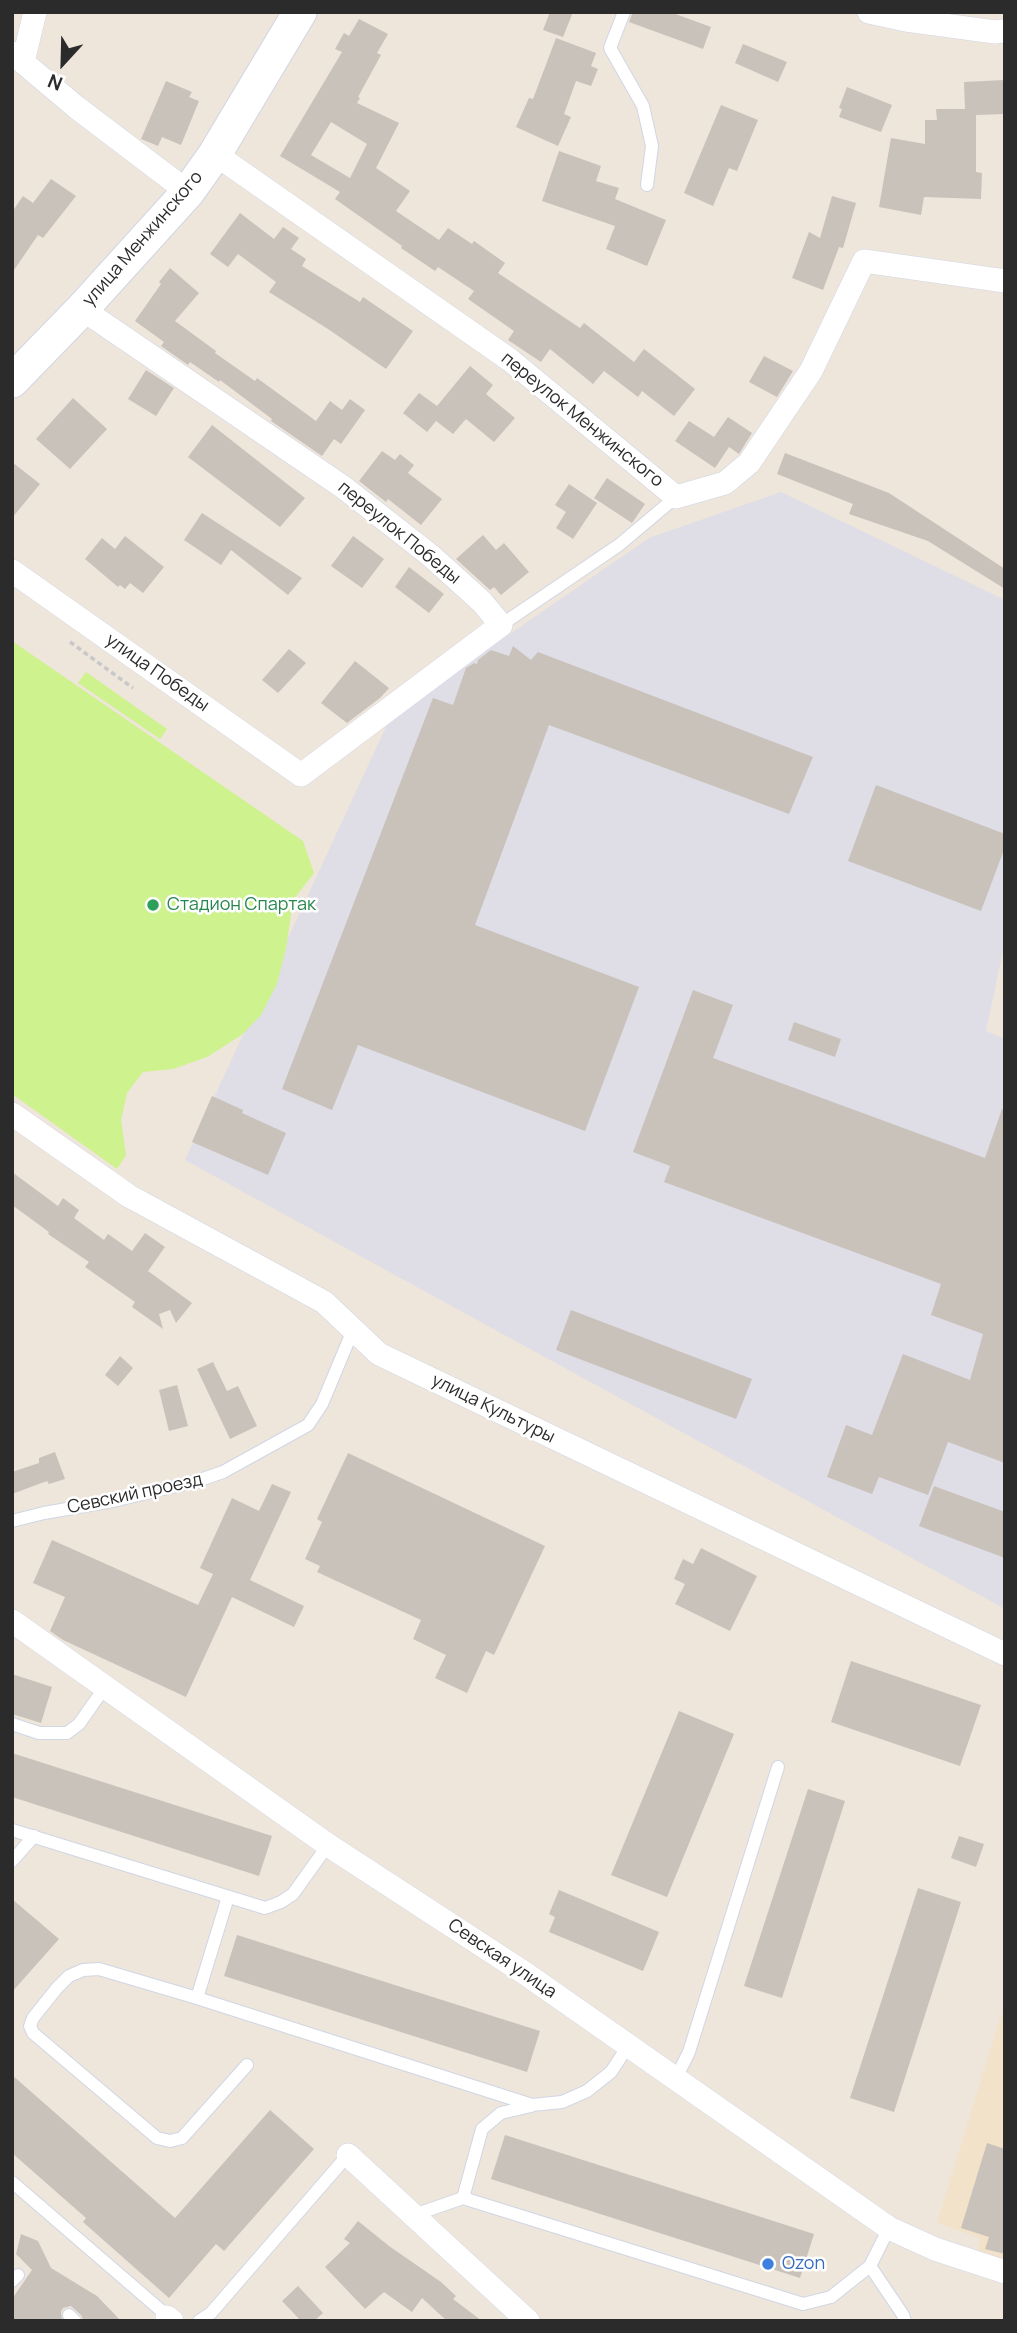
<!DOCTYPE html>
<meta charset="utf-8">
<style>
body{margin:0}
#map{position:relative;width:1017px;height:2333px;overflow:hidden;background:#eee5db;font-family:Manrope,sans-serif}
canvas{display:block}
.frame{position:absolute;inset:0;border:14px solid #2b2b2b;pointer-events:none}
.north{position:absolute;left:28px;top:28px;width:70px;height:70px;-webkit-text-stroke:5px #fff;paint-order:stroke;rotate:202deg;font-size:19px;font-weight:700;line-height:28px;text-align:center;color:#2b2b2b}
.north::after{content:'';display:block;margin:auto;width:24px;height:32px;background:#2b2b2b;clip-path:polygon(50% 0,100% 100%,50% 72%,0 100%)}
</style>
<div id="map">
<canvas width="1017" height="2333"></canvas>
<div class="frame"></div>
<div class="north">N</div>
</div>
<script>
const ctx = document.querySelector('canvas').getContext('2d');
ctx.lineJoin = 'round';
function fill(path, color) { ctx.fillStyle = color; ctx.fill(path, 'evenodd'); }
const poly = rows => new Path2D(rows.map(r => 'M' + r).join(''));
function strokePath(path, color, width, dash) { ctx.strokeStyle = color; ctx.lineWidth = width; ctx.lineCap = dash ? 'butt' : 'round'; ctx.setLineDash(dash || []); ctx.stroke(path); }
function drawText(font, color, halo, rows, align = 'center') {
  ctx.font = font + ' Manrope,sans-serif'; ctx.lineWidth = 5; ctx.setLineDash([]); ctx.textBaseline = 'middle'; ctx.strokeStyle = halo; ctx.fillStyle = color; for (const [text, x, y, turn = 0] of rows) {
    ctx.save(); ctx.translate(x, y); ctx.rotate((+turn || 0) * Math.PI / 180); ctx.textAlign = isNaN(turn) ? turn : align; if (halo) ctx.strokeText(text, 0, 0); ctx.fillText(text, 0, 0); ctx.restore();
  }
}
fill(poly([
 [781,492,1005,600,1005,942,986,1031,1005,1039,1005,1609,185,1160,391,716,649,538]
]), '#dfdde6');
fill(poly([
 [1005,2002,1005,2262,977,2253,980,2238,937,2223]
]), '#f1e2c9');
fill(poly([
 [12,641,303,841,314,873,293,900,286,949,277,984,261,1015,243,1034,207,1057,173,1069,143,1072,127,1093,121,1120,126,1155,117,1169,12,1094],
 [86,672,167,729,160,739,78,683]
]), '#cef28d');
fill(poly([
 [550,12,573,12,563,37,543,30],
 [633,12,670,12,711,27,703,49,629,22],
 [359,19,388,34,377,53,381,55,358,97,360,98,357,103,399,123,376,168,410,191,396,211,439,240,448,228,472,244,474,241,505,263,498,273,580,328,584,323,634,362,644,349,695,389,674,416,642,391,638,397,604,371,593,384,550,349,541,362,508,340,514,331,468,299,474,291,438,267,435,271,401,248,402,246,335,199,340,192,280,156,342,52,335,49,344,33,349,36],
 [331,122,367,144,350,178,311,155],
 [556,38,596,53,591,66,598,69,591,86,576,81,564,114,571,117,558,146,516,127,529,98,533,99],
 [743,44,787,62,778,82,735,63],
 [1005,80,1005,114,976,115,976,172,982,173,981,199,924,197,921,215,879,207,891,138,925,144,925,120,937,120,936,109,965,109,964,82],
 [166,81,192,92,189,97,199,101,181,145,162,137,158,146,141,139],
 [847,87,892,105,881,132,839,117,842,109,839,108],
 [721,105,758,120,737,171,729,168,713,206,684,193],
 [559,151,601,166,596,181,619,188,615,199,666,220,647,266,606,249,615,226,542,201],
 [51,179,76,196,43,238,38,235,12,273,12,212,23,196,33,203],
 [832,196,856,203,843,248,839,247,823,290,792,278,809,232,820,238],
 [240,213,274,239,283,227,299,238,291,249,306,259,302,266,360,302,363,297,413,331,386,369,328,329,269,292,276,282,238,254,228,267,210,254],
 [170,268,199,293,175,321,216,351,215,353,255,381,257,378,316,421,330,401,342,410,350,399,365,410,341,444,334,439,322,456,271,421,272,419,220,380,219,382,190,362,188,365,161,346,164,342,135,321,161,284,159,282],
 [764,356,793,371,777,397,749,382],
 [470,366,493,385,486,394,515,418,494,442,466,419,453,434,436,421,427,432,403,413,419,393,437,406],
 [146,370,174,388,156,416,128,399],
 [73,398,107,429,70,469,36,439],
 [728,417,752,433,739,454,729,447,715,468,675,441,689,421,714,437],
 [212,425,305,498,280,527,188,457],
 [382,451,395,460,400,454,414,465,408,473,442,499,421,525,388,499,386,502,359,481],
 [785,453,889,493,1005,569,1005,589,928,541,849,514,853,504,777,474],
 [12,462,40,484,12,518],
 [607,478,645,504,632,523,594,498],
 [569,484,597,503,573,539,556,528,566,512,555,505],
 [202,513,219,524,302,578,288,595,231,550,221,565,184,540],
 [483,535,496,550,504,543,529,572,501,595,494,587,490,590,456,559],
 [125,536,164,567,143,593,130,583,125,589,120,585,118,587,85,559,102,538,115,549],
 [353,536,384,559,362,588,331,566],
 [409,567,444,594,429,613,395,587],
 [513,646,531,660,538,652,813,757,789,814,549,725,475,925,639,987,585,1131,358,1045,332,1110,282,1089,433,698,453,705,466,668,474,663,477,664,478,660,491,650,509,656],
 [289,649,306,663,278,693,262,680],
 [355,661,389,688,380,698,347,723,321,703],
 [876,785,1005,834,1005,847,981,911,848,861],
 [693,990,733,1005,713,1058,985,1158,1002,1109,1005,1109,1005,1463,948,1442,928,1495,879,1477,872,1494,827,1477,846,1425,872,1435,903,1354,970,1380,983,1334,931,1315,941,1284,664,1182,670,1166,633,1152],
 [794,1022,841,1039,835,1057,788,1040],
 [212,1096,243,1110,242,1113,286,1133,268,1175,192,1142],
 [12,1172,58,1206,63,1198,79,1210,74,1218,104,1240,108,1234,132,1251,145,1233,165,1247,148,1271,192,1303,176,1323,170,1310,159,1314,163,1329,132,1307,135,1302,85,1267,89,1262,48,1234,49,1232,12,1205],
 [571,1310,752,1379,736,1419,556,1350],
 [120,1356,133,1368,118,1386,105,1375],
 [213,1362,227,1391,238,1386,257,1426,230,1439,197,1369],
 [177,1385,188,1426,169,1431,159,1390],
 [55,1452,65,1479,49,1484,47,1481,12,1494,12,1472,39,1463,39,1458],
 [348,1453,545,1546,494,1655,486,1651,467,1693,435,1678,446,1655,413,1639,421,1620,317,1572,320,1566,305,1559,322,1522,317,1519],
 [272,1484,291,1492,250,1580,304,1606,294,1627,232,1597,186,1697,63,1640,50,1631,65,1597,33,1583,52,1540,198,1605,213,1574,200,1568,232,1498,259,1511],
 [934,1486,1005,1512,1005,1558,919,1526],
 [701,1548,757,1576,730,1631,675,1604,685,1584,674,1579,683,1559,693,1564],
 [851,1661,981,1705,960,1766,831,1722],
 [12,1674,52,1687,41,1723,12,1714],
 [679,1711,734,1734,667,1897,611,1875],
 [12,1753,272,1836,259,1876,12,1797],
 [808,1789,845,1801,782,1998,744,1986],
 [959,1836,984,1844,976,1867,951,1858],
 [918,1888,961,1902,894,2112,850,2098],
 [559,1890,659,1932,643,1971,549,1932,555,1917,549,1914],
 [12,1899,59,1939,12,1992],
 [237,1935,540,2031,527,2072,224,1976],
 [12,2075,175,2218,270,2110,314,2149,224,2251,216,2244,169,2298,83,2222,86,2218,12,2153],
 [505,2135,814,2234,800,2278,491,2179],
 [987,2143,1005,2149,1005,2254,985,2249,989,2237,961,2228],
 [358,2221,389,2246,441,2282,456,2296,453,2299,482,2321,447,2321,422,2298,412,2312,384,2292,365,2309,325,2267,350,2243,344,2239],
 [21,2234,38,2241,51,2268,97,2296,121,2321,84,2321,81,2315,71,2306,63,2308,61,2312,62,2321,12,2321,12,2299,32,2270,16,2254],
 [298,2286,323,2313,314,2321,301,2321,282,2301]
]), '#c9c2bb');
const lane = poly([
 [624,12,610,48,643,106,652,146,647,185],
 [501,625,619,545,676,497],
 [12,1521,44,1513,113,1501,197,1481,223,1472,308,1425,322,1404,353,1330],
 [12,1724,39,1733,67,1733,79,1724,105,1687],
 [12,1830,265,1908,281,1902,293,1894,328,1845],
 [12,1861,34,1836],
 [228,1897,197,1998,532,2105,562,2102,587,2091,611,2072,628,2046],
 [197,1998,99,1969,83,1970,69,1976,57,1988,33,2018,30,2026,33,2033,157,2138,170,2141,182,2138,247,2065],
 [675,2080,689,2052,778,1767],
 [12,2182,171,2319],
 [463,2198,803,2304,831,2297,870,2266,889,2228],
 [414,2215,463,2198,482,2129,501,2113,531,2106],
 [870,2266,903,2315,905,2321],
 [12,2281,18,2275],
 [69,2315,75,2321],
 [199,2321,211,2313,348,2155]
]);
const street = poly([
 [869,12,906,20,995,32,1005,31],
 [12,53,76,107,188,192],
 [23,62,35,12],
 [215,154,510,360,676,497,725,483,749,463,811,371,864,261,1005,281],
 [12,571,301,775,501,625,482,602,430,555,343,487,82,309],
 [12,1114,129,1196,324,1302,379,1354,1005,1654],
 [12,1621,328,1845,526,1974,889,2228,935,2249,1005,2272],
 [348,2155,528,2321],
 [167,2317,172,2321]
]);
const secondary = poly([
 [12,381,82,309,188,192,215,154,300,12]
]);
strokePath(lane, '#d0d6e5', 14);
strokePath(street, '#d0d6e5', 24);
strokePath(secondary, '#d0d6e5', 35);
strokePath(poly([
 [70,642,133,688]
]), '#c8c8c8', 3.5, [5, 3.5]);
strokePath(lane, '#fff', 12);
strokePath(street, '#fff', 23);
strokePath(secondary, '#fff', 33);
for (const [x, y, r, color] of [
 [153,905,7,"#2e9e5b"],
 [768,2264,7,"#3f7fe0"]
]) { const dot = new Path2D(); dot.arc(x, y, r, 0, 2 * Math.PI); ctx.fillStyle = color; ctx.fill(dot); strokePath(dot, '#fff', 2.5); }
drawText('18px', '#2b2b2b', '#fff', [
 ["улица Менжинского",143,239,-49],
 ["переулок Менжинского",582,420,39],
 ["переулок Победы",399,533,39],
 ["улица Победы",157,673,35],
 ["улица Культуры",493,1409,26],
 ["Севский проезд",135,1494,-12],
 ["Севская улица",502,1959,34]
]);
drawText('18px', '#27864d', '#fff', [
 ["Стадион Спартак",167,905]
], 'left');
drawText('18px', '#366cbe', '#fff', [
 ["Ozon",782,2264]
], 'left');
</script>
